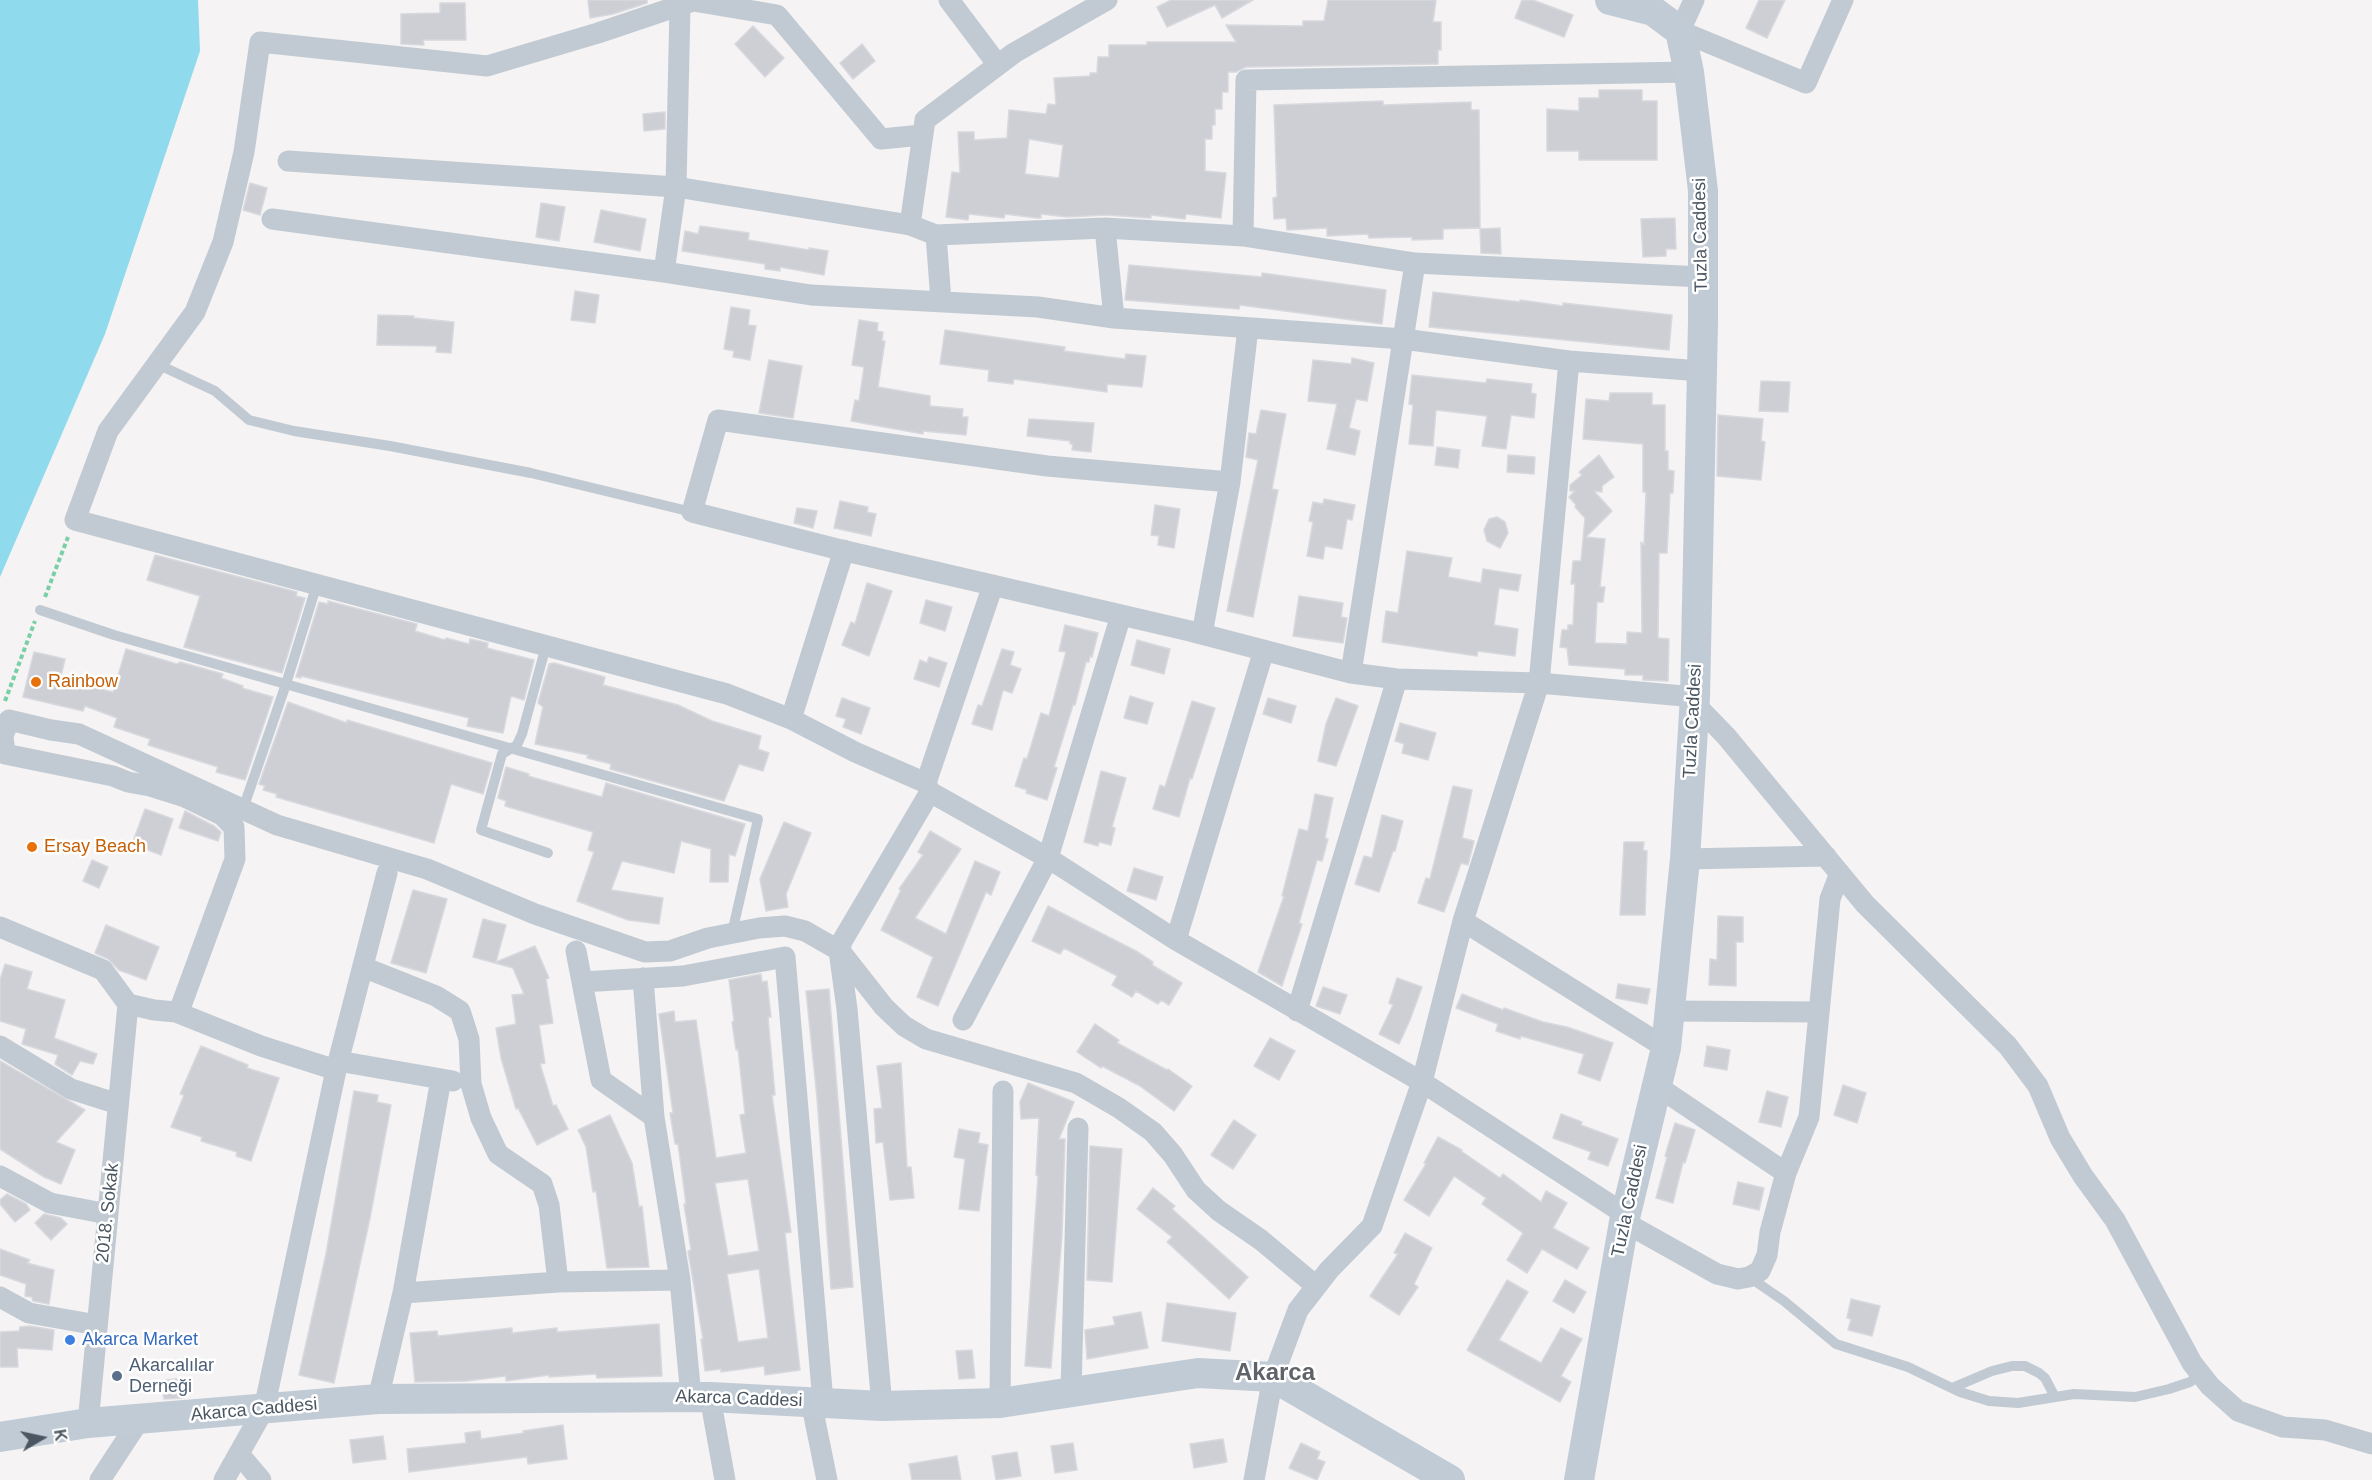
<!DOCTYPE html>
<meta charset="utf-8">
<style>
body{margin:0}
#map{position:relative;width:2372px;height:1480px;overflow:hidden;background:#f5f3f3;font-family:Helvetica,sans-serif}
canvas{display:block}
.north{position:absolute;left:12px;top:1408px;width:60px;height:60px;-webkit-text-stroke:4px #fff;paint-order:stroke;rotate:81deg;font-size:16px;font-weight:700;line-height:24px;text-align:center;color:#4a5661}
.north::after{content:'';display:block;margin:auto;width:21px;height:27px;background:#4a5661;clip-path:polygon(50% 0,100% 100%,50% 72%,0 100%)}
</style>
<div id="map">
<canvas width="2372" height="1480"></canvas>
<div class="north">K</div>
</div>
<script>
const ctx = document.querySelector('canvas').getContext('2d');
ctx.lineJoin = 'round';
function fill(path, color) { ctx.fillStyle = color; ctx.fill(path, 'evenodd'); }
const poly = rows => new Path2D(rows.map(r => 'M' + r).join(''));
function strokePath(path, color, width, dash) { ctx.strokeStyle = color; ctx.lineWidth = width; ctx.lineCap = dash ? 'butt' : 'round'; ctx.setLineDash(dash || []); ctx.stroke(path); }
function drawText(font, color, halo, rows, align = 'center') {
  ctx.font = font + ' Helvetica,sans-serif'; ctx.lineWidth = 5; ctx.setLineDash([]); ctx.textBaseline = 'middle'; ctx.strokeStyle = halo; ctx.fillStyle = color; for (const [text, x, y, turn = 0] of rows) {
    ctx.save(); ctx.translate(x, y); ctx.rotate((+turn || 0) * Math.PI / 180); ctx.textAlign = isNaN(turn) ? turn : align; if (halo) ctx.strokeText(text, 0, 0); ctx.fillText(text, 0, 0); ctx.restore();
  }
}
fill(poly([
 [0,0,198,0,200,51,105,334,0,577]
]), '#90daee');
const building = poly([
 [588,0,647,0,647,3,613,14,590,18,588,0],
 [1171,0,1253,0,1222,18,1215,5,1167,27,1157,7,1171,0],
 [1328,0,1436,0,1433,22,1441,22,1441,50,1438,50,1438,64,1246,67,1236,72,1228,72,1228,92,1222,92,1222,109,1215,109,1215,125,1212,125,1212,139,1205,139,1205,171,1226,173,1221,218,1186,214,1185,219,1151,215,1151,218,1106,215,1067,217,1041,214,1041,218,1037,218,1005,214,1004,218,969,214,968,220,946,217,952,172,960,173,958,132,974,132,974,140,1007,138,1009,110,1046,114,1048,104,1056,105,1054,78,1090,76,1090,73,1097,73,1098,57,1109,57,1109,45,1147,45,1147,42,1236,42,1226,25,1303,26,1303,21,1324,21,1328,0],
 [1029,139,1063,145,1059,178,1025,174,1029,139],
 [1522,0,1533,0,1573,15,1564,37,1515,18,1522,0],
 [1759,0,1785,0,1767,38,1746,28,1759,0],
 [440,3,465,3,466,40,423,40,424,45,401,44,401,14,440,13,440,3],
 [753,26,784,58,765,77,735,44,753,26],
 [862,44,875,61,853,79,840,63,862,44],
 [1599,90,1642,90,1642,101,1657,101,1657,160,1579,160,1579,151,1547,151,1547,109,1579,111,1579,98,1599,98,1599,90],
 [1383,101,1383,105,1471,102,1471,110,1479,110,1480,228,1443,229,1443,239,1412,240,1412,237,1369,238,1368,234,1327,236,1327,228,1287,230,1286,218,1274,219,1273,198,1277,197,1274,105,1383,101],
 [665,112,665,129,644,131,643,114,665,112],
 [250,183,267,188,260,215,243,210,250,183],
 [541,203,565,207,559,241,536,237,541,203],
 [601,210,646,219,640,251,594,242,601,210],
 [1675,218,1676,249,1666,249,1666,256,1643,257,1641,219,1675,218],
 [700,226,749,233,748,240,809,250,809,248,828,251,824,275,780,267,780,271,765,269,765,264,682,251,685,231,698,234,700,226],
 [1500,228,1501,254,1481,253,1480,229,1500,228],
 [1129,265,1262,277,1262,273,1386,290,1382,324,1240,305,1239,309,1125,300,1129,265],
 [575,291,599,295,595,323,571,320,575,291],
 [1433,292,1520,302,1520,300,1563,306,1563,303,1672,315,1669,350,1429,327,1433,292],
 [731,307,750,310,748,325,756,326,750,360,733,357,734,351,724,349,731,307],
 [378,315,414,316,414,318,454,322,451,353,436,352,437,346,377,345,378,315],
 [859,320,878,323,877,331,883,332,882,341,885,341,878,387,930,396,930,406,963,409,962,417,968,417,966,435,923,431,923,434,851,421,855,400,859,401,864,367,852,365,859,320],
 [945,330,1065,347,1064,351,1125,359,1126,354,1146,356,1142,387,1107,384,1107,392,1014,379,1013,384,988,381,989,370,940,364,945,330],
 [1352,358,1374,363,1367,401,1356,399,1349,428,1360,431,1355,455,1327,449,1337,404,1308,401,1313,360,1351,364,1352,358],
 [769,360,802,366,793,418,759,413,769,360],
 [1412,375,1486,383,1487,379,1532,384,1531,393,1536,394,1534,418,1511,415,1506,449,1482,446,1487,416,1436,410,1433,446,1409,444,1413,405,1409,404,1412,375],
 [1761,381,1790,382,1788,412,1759,411,1761,381],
 [1610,393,1652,393,1652,405,1665,405,1665,451,1668,451,1668,470,1674,471,1673,493,1670,493,1667,553,1659,553,1658,638,1669,639,1668,681,1643,680,1643,675,1625,675,1625,669,1569,665,1567,648,1560,647,1562,630,1568,630,1568,625,1573,625,1575,584,1571,584,1573,561,1581,561,1585,518,1575,507,1576,505,1569,497,1575,491,1570,491,1570,485,1582,475,1579,472,1599,455,1614,477,1602,486,1602,492,1594,491,1612,511,1586,537,1605,539,1600,587,1605,587,1603,602,1597,602,1595,643,1627,644,1627,632,1642,633,1641,542,1644,545,1646,492,1643,492,1643,444,1583,439,1586,399,1609,401,1610,393],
 [1261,410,1286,414,1272,489,1278,490,1253,617,1227,611,1258,460,1246,457,1249,433,1256,434,1261,410],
 [1718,415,1763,419,1761,441,1765,442,1761,480,1717,476,1718,415],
 [1029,419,1094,423,1091,452,1072,450,1073,444,1070,444,1070,441,1027,436,1029,419],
 [1437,447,1460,450,1458,468,1435,465,1437,447],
 [1508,455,1535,457,1534,474,1507,472,1508,455],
 [1324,499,1355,505,1352,520,1347,519,1342,549,1325,546,1323,559,1307,556,1313,522,1309,521,1313,502,1323,504,1324,499],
 [840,501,868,507,867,512,876,514,871,536,834,528,840,501],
 [1155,505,1180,509,1174,548,1158,545,1159,536,1151,535,1155,505],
 [797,508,817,511,813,528,794,523,797,508],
 [1497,517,1505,522,1508,533,1500,548,1487,541,1484,530,1489,519,1497,517],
 [1407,551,1452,558,1448,577,1481,583,1483,569,1521,575,1518,591,1499,588,1494,625,1518,629,1515,656,1478,651,1477,656,1382,642,1386,611,1398,613,1407,551],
 [155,555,297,592,296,596,305,598,282,673,184,647,200,596,147,580,155,555],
 [867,583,892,591,869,656,842,645,851,622,855,624,867,583],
 [1299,596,1343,603,1341,617,1347,618,1343,643,1293,636,1299,596],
 [926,600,952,607,945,631,920,623,926,600],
 [328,601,417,624,415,631,445,640,446,638,469,644,470,639,488,643,487,648,534,660,524,700,511,696,503,733,467,726,469,718,301,676,301,678,296,677,319,602,328,604,328,601],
 [1065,625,1098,633,1092,657,1090,656,1089,662,1086,662,1075,705,1073,705,1054,767,1057,768,1047,800,1026,793,1027,790,1015,786,1024,758,1027,759,1041,713,1049,716,1066,652,1059,651,1065,625],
 [1137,640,1170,649,1164,674,1131,665,1137,640],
 [126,649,177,664,180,662,223,674,221,678,243,686,242,688,273,697,245,780,216,772,218,767,148,745,150,739,114,727,117,718,85,706,83,711,23,697,34,652,65,659,60,680,113,692,126,649],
 [1002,649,1014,652,1010,665,1021,669,1012,693,1003,690,992,730,972,724,978,705,982,706,1002,649],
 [929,657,947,663,939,687,914,679,920,660,927,663,929,657],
 [554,663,605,677,603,685,678,705,712,721,761,736,758,749,769,753,763,771,739,764,724,801,610,769,611,764,587,758,588,755,535,744,543,707,538,703,549,664,554,663],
 [1130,696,1153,703,1147,724,1124,718,1130,696],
 [842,698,870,708,861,734,843,727,846,719,836,716,842,698],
 [1268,698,1296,706,1291,723,1263,714,1268,698],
 [1336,698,1358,706,1336,766,1318,761,1326,724,1336,698],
 [1192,701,1215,708,1192,779,1190,778,1179,817,1153,809,1160,785,1165,787,1192,701],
 [288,702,347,723,347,720,492,763,483,794,451,784,434,843,276,797,277,794,263,790,265,786,259,784,288,702],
 [1400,723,1436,733,1428,760,1402,753,1404,744,1395,741,1400,723],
 [506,767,529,774,528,776,602,797,606,783,745,824,735,856,729,854,728,882,710,882,711,849,681,841,674,873,622,861,611,890,663,898,659,924,628,920,577,901,594,852,588,850,593,832,505,806,506,801,498,798,506,767],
 [1101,771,1126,778,1112,827,1115,828,1111,845,1099,842,1098,846,1084,842,1101,771],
 [1453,786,1472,790,1462,838,1474,841,1468,865,1461,863,1444,912,1418,903,1426,878,1430,879,1453,786],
 [1315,794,1333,798,1325,838,1328,839,1322,861,1317,860,1299,923,1302,924,1282,986,1258,972,1284,896,1282,896,1299,829,1308,831,1315,794],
 [145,809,173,819,161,855,132,844,145,809],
 [185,811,214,826,221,832,218,841,179,828,185,811],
 [1382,815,1403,821,1395,851,1393,851,1379,892,1355,884,1364,856,1372,858,1382,815],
 [784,822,811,833,786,894,788,907,766,911,760,879,784,822],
 [930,831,961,849,915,918,946,934,975,861,1000,872,991,895,986,892,938,1006,917,997,933,957,881,930,901,890,899,889,923,855,918,852,930,831],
 [1624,842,1644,842,1643,850,1647,851,1645,915,1620,915,1624,842],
 [92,860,108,867,99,888,83,881,92,860],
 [1134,868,1163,877,1156,900,1127,891,1134,868],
 [413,890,447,899,426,973,391,963,413,890],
 [1048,906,1136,951,1153,962,1152,965,1182,983,1169,1005,1161,1000,1158,1004,1136,991,1132,997,1112,985,1117,976,1064,948,1060,954,1032,941,1048,906],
 [1718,916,1743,917,1743,942,1736,942,1736,986,1709,985,1710,959,1717,960,1718,916],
 [483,919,506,925,496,962,535,946,549,978,546,979,553,1023,539,1025,545,1063,540,1064,553,1106,556,1105,568,1129,537,1145,518,1108,516,1109,501,1058,496,1028,516,1024,512,995,524,994,513,968,473,957,483,919],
 [106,925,159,947,146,980,119,970,108,959,95,953,106,925],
 [5,964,32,972,27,989,65,1000,54,1038,97,1054,93,1064,80,1061,72,1075,55,1064,58,1055,22,1044,26,1029,0,1021,0,980,5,964],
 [761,974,762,982,767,981,771,1017,768,1017,775,1095,772,1095,791,1232,785,1233,800,1370,765,1375,764,1366,721,1372,721,1369,705,1371,701,1339,703,1339,688,1251,691,1250,684,1204,686,1204,678,1144,675,1144,670,1113,673,1113,659,1014,674,1011,675,1022,696,1020,716,1158,746,1153,740,1115,745,1114,738,1049,736,1050,732,1022,734,1021,729,980,761,974],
 [748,1179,759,1251,728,1256,715,1183,748,1179],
 [759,1269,768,1338,738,1342,727,1274,759,1269],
 [1397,978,1422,987,1410,1020,1399,1044,1379,1034,1393,1005,1389,1003,1397,978],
 [1618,984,1650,989,1647,1004,1616,998,1618,984],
 [1323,987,1347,995,1340,1014,1316,1006,1323,987],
 [829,989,853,1287,831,1289,817,1098,806,991,829,989],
 [1462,994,1503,1010,1504,1008,1543,1022,1567,1027,1613,1043,1600,1081,1578,1073,1584,1054,1521,1036,1520,1039,1496,1031,1498,1024,1456,1008,1462,994],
 [1095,1024,1119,1040,1117,1043,1167,1070,1168,1069,1192,1086,1174,1111,1140,1086,1102,1066,1101,1068,1077,1052,1095,1024],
 [1270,1038,1295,1051,1279,1080,1254,1066,1270,1038],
 [201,1046,248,1065,247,1068,279,1078,251,1161,236,1156,237,1152,201,1141,202,1137,171,1127,184,1095,180,1094,201,1046],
 [1707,1046,1730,1050,1727,1070,1704,1066,1707,1046],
 [0,1061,85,1110,56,1142,75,1150,61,1184,44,1177,0,1149,0,1061],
 [901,1063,907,1167,911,1167,914,1198,890,1200,883,1142,876,1143,874,1109,882,1108,877,1066,901,1063],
 [1028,1083,1074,1102,1059,1139,1065,1139,1062,1235,1051,1368,1025,1366,1038,1176,1036,1175,1039,1118,1021,1119,1020,1102,1028,1083],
 [1843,1085,1866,1093,1857,1123,1834,1115,1843,1085],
 [354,1091,378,1095,377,1102,391,1105,370,1218,334,1383,299,1375,326,1254,354,1091],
 [1767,1091,1788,1097,1781,1127,1759,1122,1767,1091],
 [1561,1114,1582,1122,1581,1125,1618,1139,1608,1166,1588,1159,1591,1152,1553,1138,1561,1114],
 [610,1115,632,1163,639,1207,642,1206,649,1267,607,1268,596,1191,593,1192,586,1147,578,1130,610,1115],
 [1234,1120,1256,1135,1233,1169,1211,1155,1234,1120],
 [1675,1123,1695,1130,1685,1163,1683,1162,1673,1203,1656,1198,1667,1157,1665,1156,1675,1123],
 [959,1129,980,1133,978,1143,988,1145,979,1211,959,1209,965,1159,954,1157,959,1129],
 [1438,1137,1462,1150,1461,1151,1500,1178,1503,1174,1541,1202,1546,1191,1567,1203,1553,1228,1589,1248,1577,1269,1542,1249,1527,1273,1507,1260,1523,1233,1482,1204,1486,1198,1454,1176,1429,1216,1404,1200,1426,1164,1424,1163,1438,1137],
 [1090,1146,1122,1149,1112,1282,1087,1280,1090,1146],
 [1738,1182,1764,1188,1759,1210,1733,1204,1738,1182],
 [1153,1188,1175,1206,1172,1209,1248,1277,1229,1299,1167,1242,1172,1237,1137,1209,1153,1188],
 [7,1194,26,1204,30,1210,15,1222,0,1204,0,1200,7,1194],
 [44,1214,61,1218,67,1224,51,1240,35,1223,44,1214],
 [1405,1233,1432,1248,1414,1284,1418,1287,1399,1315,1370,1296,1398,1254,1394,1253,1405,1233],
 [0,1249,30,1260,27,1263,54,1270,49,1304,33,1301,32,1297,25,1296,26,1284,0,1275,0,1249],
 [1507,1280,1528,1292,1499,1340,1541,1363,1561,1328,1582,1339,1561,1376,1571,1382,1560,1402,1467,1350,1507,1280],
 [1565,1280,1586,1292,1574,1313,1553,1301,1565,1280],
 [1851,1299,1880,1306,1872,1336,1848,1330,1851,1319,1847,1318,1851,1299],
 [1167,1303,1236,1313,1230,1351,1162,1341,1167,1303],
 [1141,1312,1148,1348,1087,1359,1085,1330,1115,1325,1113,1317,1141,1312],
 [659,1324,662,1376,597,1378,596,1374,549,1377,549,1375,506,1381,506,1376,467,1381,415,1382,410,1333,437,1331,438,1336,512,1328,512,1333,557,1328,557,1332,659,1324],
 [30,1326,54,1330,52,1350,17,1348,18,1367,0,1367,0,1332,19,1331,20,1327,30,1326],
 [972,1350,975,1378,959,1379,956,1351,972,1350],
 [181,1378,184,1398,164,1399,161,1381,181,1378],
 [563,1425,567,1459,528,1464,527,1457,409,1472,407,1449,466,1443,465,1433,480,1431,481,1439,524,1433,523,1431,563,1425],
 [383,1436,386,1459,353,1463,350,1440,383,1436],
 [1223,1439,1227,1462,1194,1468,1190,1444,1223,1439],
 [1073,1443,1077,1470,1055,1473,1051,1446,1073,1443],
 [1301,1443,1320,1452,1317,1459,1325,1462,1317,1480,1289,1468,1301,1443],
 [1017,1452,1021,1476,996,1480,992,1456,1017,1452],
 [957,1456,961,1480,912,1480,909,1464,957,1456]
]);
fill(building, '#cdcfd5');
strokePath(building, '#d7d9de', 1.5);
strokePath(poly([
 [45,597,68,537],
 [5,701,35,621]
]), '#7ad0a6', 4, [4.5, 3]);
strokePath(poly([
 [157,364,215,391,249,420,294,431,390,446,531,473,692,512],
 [40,610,114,635,758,819,732,933],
 [546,646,522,734,517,745,502,754,481,830,548,853],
 [243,809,286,684,317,584],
 [1749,1277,1784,1301,1836,1344,1908,1367,1960,1392,1989,1401,2018,1403,2074,1394,2135,1397,2169,1389,2190,1382,2201,1374],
 [1952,1388,1992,1371,2012,1366,2025,1366,2039,1373,2045,1378,2055,1397]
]), '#c1cad2', 10);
strokePath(poly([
 [949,0,998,65],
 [1694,0,1680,31,1806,83,1843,0],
 [922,135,881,139,777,15,693,1,598,33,487,66,260,42,244,152,223,242,195,312,108,431,75,520,727,694,791,719,855,752,926,783,930,792,1048,858,1176,940,1422,1082,1626,1215],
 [288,161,676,187,910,225,936,235,1105,228,1243,236,1415,263,1702,277],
 [272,219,664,272,811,295,1038,307,1114,318,1403,339,1569,361,1701,371],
 [910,225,925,120,1014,53,1107,0],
 [1105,228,1114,318],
 [936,235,941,301],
 [1243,236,1246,80,1689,72],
 [664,272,676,187,680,6],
 [1230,482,1047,466,718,420,692,512,837,549,1190,631,1351,673,1397,679,1539,683,1695,697],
 [1202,634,1230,482,1248,328],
 [1351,673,1415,263],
 [1695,704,1726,736,1865,904,2008,1046,2038,1086,2060,1138,2083,1176,2115,1220,2192,1363,2210,1386,2238,1411,2283,1427,2325,1430,2372,1444],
 [791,719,844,550],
 [926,783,993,585],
 [1685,859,1826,856],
 [1463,921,1666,1048],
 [0,927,103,970,128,1004,154,1010,176,1012,181,1006,235,859,234,827,222,815,185,797,150,786,128,782,113,776,5,754,3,736,9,720,51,730,79,734,277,825,427,869,535,914,645,952,670,951,708,938,759,928,785,926,805,931,840,951,884,1007,904,1026,926,1039,1076,1083,1119,1108,1153,1132,1173,1155,1196,1190,1219,1211,1261,1240,1316,1286],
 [1176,940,1264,650],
 [576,951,601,1080,654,1117],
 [363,967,436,996,460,1011,469,1039,471,1084,481,1118,498,1154,542,1184,549,1205,558,1282],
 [643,978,654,1117,680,1280,691,1397],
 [582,982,683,976,785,957,823,1402],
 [1297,1011,1397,679],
 [1669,1011,1818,1012],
 [176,1012,261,1046,336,1070],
 [963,1020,1048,858,1121,615],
 [0,1046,71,1089,118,1104],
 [338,1061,453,1081],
 [1657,1086,1786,1173],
 [0,1176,50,1203,108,1214],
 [1624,1222,1717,1274,1738,1279,1749,1277,1760,1271,1767,1255,1770,1232,1786,1173,1809,1117,1830,899,1840,873],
 [403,1293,558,1282,680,1280],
 [0,1297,29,1313,97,1325],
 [1071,1391,1078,1128],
 [710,1397,725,1480],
 [378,1399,403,1293,441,1079],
 [811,1401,827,1480],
 [1000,1403,1003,1091],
 [882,1406,847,1009,840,958,841,943,930,792],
 [88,1423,128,1004],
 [239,1454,261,1480],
 [100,1480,140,1419],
 [224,1480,264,1409,336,1070,387,873],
 [1254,1480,1273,1377,1298,1310,1329,1270,1372,1226,1422,1082,1463,921,1539,683,1569,361]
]), '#c1cad2', 21);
strokePath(poly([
 [0,1437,88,1423,378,1399,710,1397,882,1406,1000,1403,1198,1373,1273,1377,1450,1480],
 [1579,1480,1624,1222,1666,1048,1685,859,1695,697,1703,322,1703,191,1689,72,1680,31,1653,11,1610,0]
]), '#c1cbd6', 30);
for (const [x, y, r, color] of [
 [36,682,6,"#e8710a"],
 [32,847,6,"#e8710a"],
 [70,1340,6,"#3f7fe0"],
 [117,1376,6,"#5c6f8a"]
]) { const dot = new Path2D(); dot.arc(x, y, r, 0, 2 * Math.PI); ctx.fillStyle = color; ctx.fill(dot); strokePath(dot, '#fff', 2); }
drawText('18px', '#4a5661', '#fff', [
 ["Tuzla Caddesi",1701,235,-91],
 ["Tuzla Caddesi",1693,721,-87],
 ["Tuzla Caddesi",1630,1201,-78],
 ["2018. Sokak",108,1213,-84],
 ["Akarca Caddesi",739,1399,2],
 ["Akarca Caddesi",254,1410,-5]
]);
drawText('18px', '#c56008', '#fff', [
 ["Rainbow",48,682],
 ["Ersay Beach",44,847]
], 'left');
drawText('18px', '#366cbe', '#fff', [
 ["Akarca Market",82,1340]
], 'left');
drawText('18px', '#4e5e75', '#fff', [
 ["Akarcalılar",129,1366],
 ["Derneği",129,1387]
], 'left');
drawText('bold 24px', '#5f6368', '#fff', [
 ["Akarca",1275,1373]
]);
</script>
